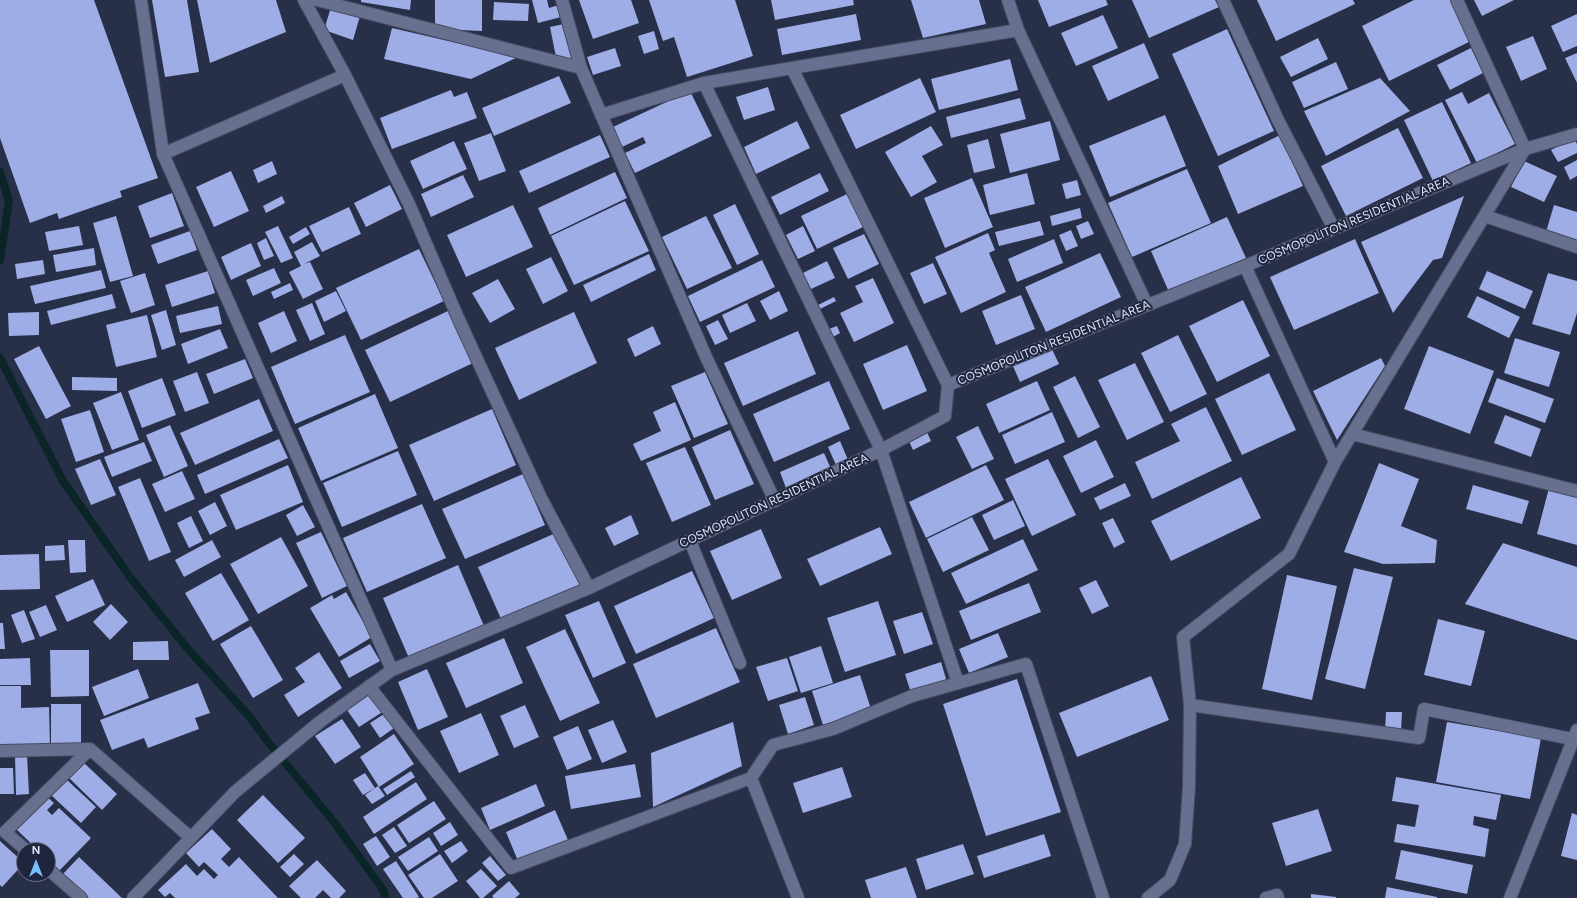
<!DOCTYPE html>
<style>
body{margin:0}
#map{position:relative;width:1577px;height:898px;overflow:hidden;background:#282f49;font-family:Figtree,sans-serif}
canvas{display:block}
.north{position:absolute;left:16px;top:842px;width:40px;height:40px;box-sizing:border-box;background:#1f253e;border:1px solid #6c7288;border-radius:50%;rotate:0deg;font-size:11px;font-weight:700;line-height:16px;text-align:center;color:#e0e6f7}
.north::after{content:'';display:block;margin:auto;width:14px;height:18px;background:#77c0f7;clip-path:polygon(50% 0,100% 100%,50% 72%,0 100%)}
</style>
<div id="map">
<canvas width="1577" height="898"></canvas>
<div class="north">N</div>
</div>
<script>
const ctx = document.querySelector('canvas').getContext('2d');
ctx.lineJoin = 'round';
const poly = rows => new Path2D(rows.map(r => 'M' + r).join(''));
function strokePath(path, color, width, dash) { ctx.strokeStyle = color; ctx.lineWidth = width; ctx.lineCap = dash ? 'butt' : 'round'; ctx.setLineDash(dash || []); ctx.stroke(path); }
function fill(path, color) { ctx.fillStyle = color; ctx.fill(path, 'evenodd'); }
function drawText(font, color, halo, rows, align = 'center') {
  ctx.font = font + ' Figtree,sans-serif'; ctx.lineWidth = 4; ctx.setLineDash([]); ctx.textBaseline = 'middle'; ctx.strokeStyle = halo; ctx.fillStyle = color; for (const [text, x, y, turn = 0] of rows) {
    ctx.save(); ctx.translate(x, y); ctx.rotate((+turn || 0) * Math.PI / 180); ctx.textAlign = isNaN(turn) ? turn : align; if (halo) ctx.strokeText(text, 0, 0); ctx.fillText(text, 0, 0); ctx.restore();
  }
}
strokePath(poly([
 [0,172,9,201,0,260],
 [0,358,63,481,130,577,188,649,249,716,268,742,334,822,384,891,385,898]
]), '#092526', 8);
fill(poly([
 [0,0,94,0,158,178,120,191,122,197,59,219,57,213,30,223,0,138],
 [152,0,187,0,199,72,165,77],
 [197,0,276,0,286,32,210,63],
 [361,0,411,0,410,10,361,2],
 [435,0,482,0,482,31,435,29],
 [532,0,547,0,549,8,562,4,565,16,538,23],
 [579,0,631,0,639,23,593,39],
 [649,0,735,0,753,56,687,77,674,37,663,41],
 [771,0,853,0,854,5,775,20],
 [911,0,979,0,986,24,923,38],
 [1038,0,1106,0,1108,5,1049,27],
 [1132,0,1215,0,1219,7,1149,38],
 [1257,0,1353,0,1355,4,1276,41],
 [1414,0,1450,0,1471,41,1389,81,1362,26],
 [1474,0,1514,0,1482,16],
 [494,2,529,4,528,21,493,20],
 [331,7,360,16,353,40,324,30],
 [856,14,861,40,782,55,777,29],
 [1577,14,1577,46,1563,52,1551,26],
 [1103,15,1118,48,1076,66,1061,33],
 [564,24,572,59,557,62,550,27],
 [392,28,518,57,471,79,384,59],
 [1227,29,1274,131,1218,156,1172,54],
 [654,31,659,49,644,54,638,36],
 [1533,36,1547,69,1521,81,1506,47],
 [1318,38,1328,59,1291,77,1280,57],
 [1144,43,1159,78,1108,101,1092,66],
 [615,48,621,66,593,75,587,57],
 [1471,48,1483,73,1450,90,1437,65],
 [1577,53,1577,83,1565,58],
 [1010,59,1018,90,939,110,931,79],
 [1336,62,1348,89,1304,108,1292,82],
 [559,76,571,103,494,136,482,108],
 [920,78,936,112,856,149,840,115],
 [1380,78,1410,111,1326,156,1304,111],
 [768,87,775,110,744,120,736,97],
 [451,90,454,97,467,92,477,118,392,149,380,118],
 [690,91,712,136,635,173,625,153,646,143,643,137,622,147,613,127],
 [1462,92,1468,104,1489,93,1515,144,1477,163,1445,100],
 [1020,98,1026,119,951,138,946,117],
 [1442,102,1471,163,1433,181,1404,120],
 [1165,115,1186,166,1110,197,1089,146],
 [797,121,810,148,756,174,744,147],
 [1050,121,1060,160,1010,173,1000,134],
 [931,126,943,145,922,156,937,182,911,197,885,152],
 [1398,128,1423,178,1346,216,1321,166],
 [491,133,506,171,479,181,464,143],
 [600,135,610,157,529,193,519,171],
 [1280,135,1303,186,1238,214,1218,166],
 [1574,138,1577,144,1577,153,1558,162,1551,150],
 [988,139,995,168,974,173,967,145],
 [454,141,467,169,423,189,410,161],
 [1577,160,1577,176,1570,180,1564,167],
 [272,161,277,174,258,183,253,170],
 [1524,161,1557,176,1544,202,1511,187],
 [1187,169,1211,223,1132,257,1108,203],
 [231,171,249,211,214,227,196,187],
 [615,172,627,198,550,235,538,208],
 [820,173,829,191,780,215,771,197],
 [1027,173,1035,204,990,215,983,185],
 [463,175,474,197,431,217,421,194],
 [972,178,993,227,945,248,924,198],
 [1077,180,1081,195,1066,199,1062,184],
 [390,185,402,209,366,227,354,203],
 [172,193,184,226,150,238,138,206],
 [847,194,863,227,817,249,801,216],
 [282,196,285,203,266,213,263,206],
 [1464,196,1442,258,1433,260,1393,313,1361,242],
 [625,201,649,251,574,285,551,236],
 [735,204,759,254,737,265,713,215],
 [513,205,533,247,466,277,447,235],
 [1554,205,1577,212,1577,242,1546,232],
 [349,207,361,234,322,252,309,226],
 [1080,208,1082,218,1052,226,1050,216],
 [116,216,133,276,110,282,93,223],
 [706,216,732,268,687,289,662,237],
 [1227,217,1246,258,1169,292,1151,251],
 [1040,221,1044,235,999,246,995,232],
 [1088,221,1094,234,1081,239,1076,226],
 [79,226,83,245,49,251,45,232],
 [278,226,293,258,281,263,265,232],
 [803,226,815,251,798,259,786,235],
 [306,227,310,234,293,244,289,237],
 [1071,230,1078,246,1066,251,1059,235],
 [190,231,197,250,158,264,151,245],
 [988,233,995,250,989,253,1006,292,961,313,935,257],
 [864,234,879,264,848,279,833,248],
 [266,238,274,256,264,260,257,243],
 [1054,239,1063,263,1017,282,1008,259],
 [1355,239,1379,293,1294,330,1270,277],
 [312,242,320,256,304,264,310,262,323,289,303,299,289,272,301,266,294,252],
 [251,243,261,266,231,280,221,257],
 [94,248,96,265,56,272,53,255],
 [419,249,444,301,361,340,336,288],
 [1100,253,1121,297,1046,332,1025,287],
 [649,254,656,270,591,302,583,285],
 [551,257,568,291,543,304,526,269],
 [43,260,45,274,17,279,15,264],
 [762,260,775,287,700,322,688,296],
 [827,261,835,278,811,289,803,273],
 [933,263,947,294,924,304,910,273],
 [274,268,281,283,253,296,246,280],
 [101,270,106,288,35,304,30,286],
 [208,271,215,293,172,307,165,285],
 [1487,271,1533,291,1525,309,1479,289],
 [145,273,155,305,131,313,120,281],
 [1548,273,1577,281,1577,313,1570,335,1532,324],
 [873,278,894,323,854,342,840,313,863,302,855,286],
 [498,279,515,309,490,323,472,293],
 [290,283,293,290,274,299,271,292],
 [336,291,346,311,324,322,315,301],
 [779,291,788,311,770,320,760,301],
 [112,294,116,308,51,325,47,311],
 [1021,295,1035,329,996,345,982,311],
 [1477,296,1520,317,1509,338,1467,317],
 [834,297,836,301,820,309,818,305],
 [1243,300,1270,356,1217,382,1189,326],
 [312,303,325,334,310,341,296,310],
 [747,303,756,321,730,333,722,315],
 [218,306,222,324,180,333,176,316],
 [166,310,176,345,162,350,151,315],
 [284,311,297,341,271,353,258,323],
 [448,311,473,363,390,402,365,350],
 [39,312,39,335,9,336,8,313],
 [574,312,597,363,519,400,495,348],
 [147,315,157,357,116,367,106,325],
 [718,320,728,339,715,345,706,326],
 [653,326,661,344,635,357,627,339],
 [837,326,840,333,833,337,829,329],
 [220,329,228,348,188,364,181,344],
 [798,331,816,374,743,406,724,363],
 [345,335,370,392,295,424,271,367],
 [1178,335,1207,394,1170,412,1141,353],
 [1515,338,1560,352,1549,387,1504,373],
 [907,345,927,391,883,410,863,364],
 [1050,345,1059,364,1020,382,1012,364],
 [39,346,71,406,46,419,14,359],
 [1429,346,1494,371,1470,434,1404,409],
 [1381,358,1385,366,1337,440,1313,391],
 [245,359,253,378,214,394,206,374],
 [1135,363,1164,422,1127,440,1098,380],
 [197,372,209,403,185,412,173,381],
 [705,372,728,424,694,438,671,386],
 [1269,373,1296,430,1242,455,1215,399],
 [1075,376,1100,427,1078,438,1053,387],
 [72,377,117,378,117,391,72,390],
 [162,378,176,415,142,428,128,391],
 [1497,378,1554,399,1545,423,1488,402],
 [829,381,850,429,774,462,753,414],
 [1037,381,1050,410,999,433,986,404],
 [121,392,139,440,112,450,93,403],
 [375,394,398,448,321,481,298,428],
 [259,399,273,431,195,465,180,433],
 [675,402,691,440,641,461,633,444,661,431,653,412],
 [1206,407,1232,461,1152,499,1135,462,1180,441,1171,424],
 [492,409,516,465,434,501,409,445],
 [90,410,104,452,76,462,61,419],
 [1052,412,1065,442,1015,464,1002,435],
 [1505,415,1541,429,1531,457,1494,443],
 [170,425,188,466,164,477,146,435],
 [978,426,994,459,972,469,956,437],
 [730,430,754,484,715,500,692,447],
 [926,430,931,441,913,450,908,439],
 [279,439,288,458,205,494,197,475],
 [1096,440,1114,477,1081,493,1063,456],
 [840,441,848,460,836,465,828,447],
 [144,442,152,461,112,477,104,457],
 [685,447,711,505,672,522,646,463],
 [398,451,417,495,342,527,323,483],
 [824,453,831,469,786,488,780,472],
 [100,459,116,495,91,505,75,469],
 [1048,459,1076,515,1032,536,1005,479],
 [1379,463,1419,479,1401,526,1437,540,1435,563,1383,564,1344,552],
 [288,465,303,502,236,530,220,495],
 [986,465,1004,500,926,538,909,502],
 [182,471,195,499,165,512,152,484],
 [523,474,545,525,465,559,442,509],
 [1241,477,1261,518,1171,561,1151,521],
 [140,478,171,552,149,561,118,487],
 [1125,483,1131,496,1100,510,1094,498],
 [1473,485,1529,501,1522,524,1466,509],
 [1549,488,1577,495,1577,545,1537,534],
 [1013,500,1025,526,994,540,982,515],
 [215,502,227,526,210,535,198,511],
 [422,504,446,558,367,592,343,538],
 [303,505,315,527,297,536,286,515],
 [631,515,639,534,614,546,605,528],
 [191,516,203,541,189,548,177,523],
 [972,517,989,550,943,572,927,539],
 [1113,518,1125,542,1114,548,1102,523],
 [880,527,892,554,820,586,807,559],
 [761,529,782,578,732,600,710,551],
 [321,532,347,586,322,598,296,543],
 [558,532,582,586,502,621,478,567],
 [281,537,308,586,258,614,230,564],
 [1023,539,1038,570,966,604,951,573],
 [68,540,85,540,86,572,70,573],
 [212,540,221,557,184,577,175,560],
 [1503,543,1577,567,1577,640,1465,604],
 [64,545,65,560,45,561,45,546],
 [39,554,40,589,0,590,0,555],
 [458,565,484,626,409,658,383,598],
 [1354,568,1393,577,1365,689,1325,679],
 [692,571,714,618,636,654,614,606],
 [221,573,249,620,213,641,185,593],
 [1287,575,1337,586,1312,700,1262,689],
 [93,579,105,605,67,622,55,596],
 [1096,580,1109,606,1092,614,1079,588],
 [1029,583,1041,612,971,640,959,611],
 [346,592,372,637,339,657,310,608,332,595,334,599],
 [599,601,626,663,593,678,565,615],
 [878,601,896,655,845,672,827,618],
 [111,604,128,622,110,640,93,622],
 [46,605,57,630,40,637,29,612],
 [24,610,35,639,22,643,11,615],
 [922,612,933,644,904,654,893,621],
 [1438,619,1485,631,1471,686,1424,675],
 [0,623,3,623,5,649,0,649],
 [251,626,283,680,253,698,220,644],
 [716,628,740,682,656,718,633,664],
 [565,629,600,703,560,721,526,647],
 [998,633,1008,657,969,673,959,649],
 [504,638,523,683,466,708,446,663],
 [168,641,169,660,133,660,133,642],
 [370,644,380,661,349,678,340,661],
 [821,646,833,683,801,693,789,657],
 [50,650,89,650,89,696,51,697],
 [319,652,342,688,298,717,284,695,305,682,295,668],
 [30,658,31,685,0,685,0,659],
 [787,658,798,691,768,701,756,667],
 [941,662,947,682,911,693,905,674],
 [138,669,149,698,104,716,92,687],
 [427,669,448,717,418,730,398,682],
 [860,675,871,709,823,725,812,691],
 [1151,676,1169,720,1077,757,1059,713],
 [1017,679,1061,812,986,836,943,704],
 [198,683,210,713,195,718,199,729,148,748,144,738,112,750,100,720],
 [0,686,21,686,21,708,49,707,50,746,0,747],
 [372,693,384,711,359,727,347,710],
 [805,697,814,725,788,734,779,705],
 [51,704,81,704,81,745,51,745],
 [525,705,539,737,514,748,500,716],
 [1386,712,1402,712,1401,732,1385,732],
 [481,713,499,755,459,773,440,731],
 [384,714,394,728,380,738,370,723],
 [342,719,361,747,335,764,315,736],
 [613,720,627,752,602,763,588,730],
 [733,722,742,766,653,807,651,753],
 [1447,722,1541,738,1530,799,1436,782],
 [578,726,592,759,567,770,553,737],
 [394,734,414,764,379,787,360,757],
 [15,755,27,755,29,794,16,795],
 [83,762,117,794,102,810,68,777],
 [635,764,641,797,571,809,565,776],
 [842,767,852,797,803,813,793,783],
 [0,768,13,768,14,794,0,794],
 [411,771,415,777,387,795,383,789],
 [365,773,375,788,363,795,353,780],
 [1396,777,1501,795,1496,820,1474,816,1473,825,1489,829,1485,857,1394,842,1397,824,1415,827,1419,805,1392,801],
 [66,779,96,807,81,823,51,795],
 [416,782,427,799,374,834,363,817],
 [536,784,545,806,490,830,481,808],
 [378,786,385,796,372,804,365,795],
 [263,795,305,838,278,863,237,820],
 [46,796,54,803,47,810,52,815,59,808,91,838,59,871,48,860,48,850,38,850,15,828],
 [434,801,446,819,409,843,397,825],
 [1318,809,1332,851,1286,866,1272,823],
 [555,810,568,840,518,861,506,832],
 [1572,813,1577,815,1577,860,1561,856],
 [450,822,458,835,441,846,433,833],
 [394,827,407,846,395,853,382,835],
 [212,829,231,849,221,859,229,867,239,857,278,898,175,898,170,893,165,897,158,890,186,864,197,876,204,869,214,879,218,875,204,862,199,867,186,853],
 [1044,834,1051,856,984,878,977,856],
 [376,836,390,857,377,866,363,844],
 [429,837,438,851,408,871,398,857],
 [0,841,24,863,2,887,0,885],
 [461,841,468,851,452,863,444,851],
 [963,844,974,874,926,890,916,859],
 [1401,850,1473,865,1467,894,1395,879],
 [294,854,304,864,290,877,280,867],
 [440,854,458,881,432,898,424,898,408,875],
 [490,856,506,875,498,881,482,863],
 [79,857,122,898,89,898,63,874],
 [317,860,346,891,339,898,331,898,323,890,315,898,301,898,289,886],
 [396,861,419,897,417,898,403,898,383,869],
 [906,867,917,898,871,898,865,880],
 [481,869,497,886,483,898,480,898,466,881],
 [509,881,520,894,515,898,494,898,492,896],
 [1387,887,1437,897,1437,898,1385,898],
 [1311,894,1336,897,1336,898,1311,898]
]), '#9eade6');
const minor = poly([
 [141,0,163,154,345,75,409,204,459,320,541,498,589,588],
 [304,0,345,75],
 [317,0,581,68,706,357,775,501],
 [562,0,581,68],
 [1008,0,1018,30,1147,305],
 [1223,0,1278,120,1334,229],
 [704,83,792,68],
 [601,115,704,83,881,450,958,683],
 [163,154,392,670],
 [1485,216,1577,247],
 [1245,266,1335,462],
 [948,385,792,68,1018,30],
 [1352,434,1577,491],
 [690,541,740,663],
 [369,686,511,868,751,778,773,745,833,729,912,696,1026,664,1103,898],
 [1190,705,1419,738,1424,709,1572,739],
 [0,751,90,749,191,838],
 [751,778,798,898],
 [26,850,5,832,90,749],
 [48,869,81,898],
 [133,898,235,792,321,721,392,670,589,588,881,450,945,416,948,385,1245,266,1525,149,1457,0],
 [1148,898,1170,880,1185,844,1189,787,1190,705,1183,637,1289,554,1335,462,1525,149,1577,134],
 [1266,898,1277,895,1278,898],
 [1510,898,1577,730]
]);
strokePath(minor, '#474c63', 14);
strokePath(minor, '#67708e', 12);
drawText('12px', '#e0e6f7', '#1f253e', [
 ["COSMOPOLITON RESIDENTIAL AREA",1354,221,-23],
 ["COSMOPOLITON RESIDENTIAL AREA",1054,343,-22],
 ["COSMOPOLITON RESIDENTIAL AREA",774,501,-25]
]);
</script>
